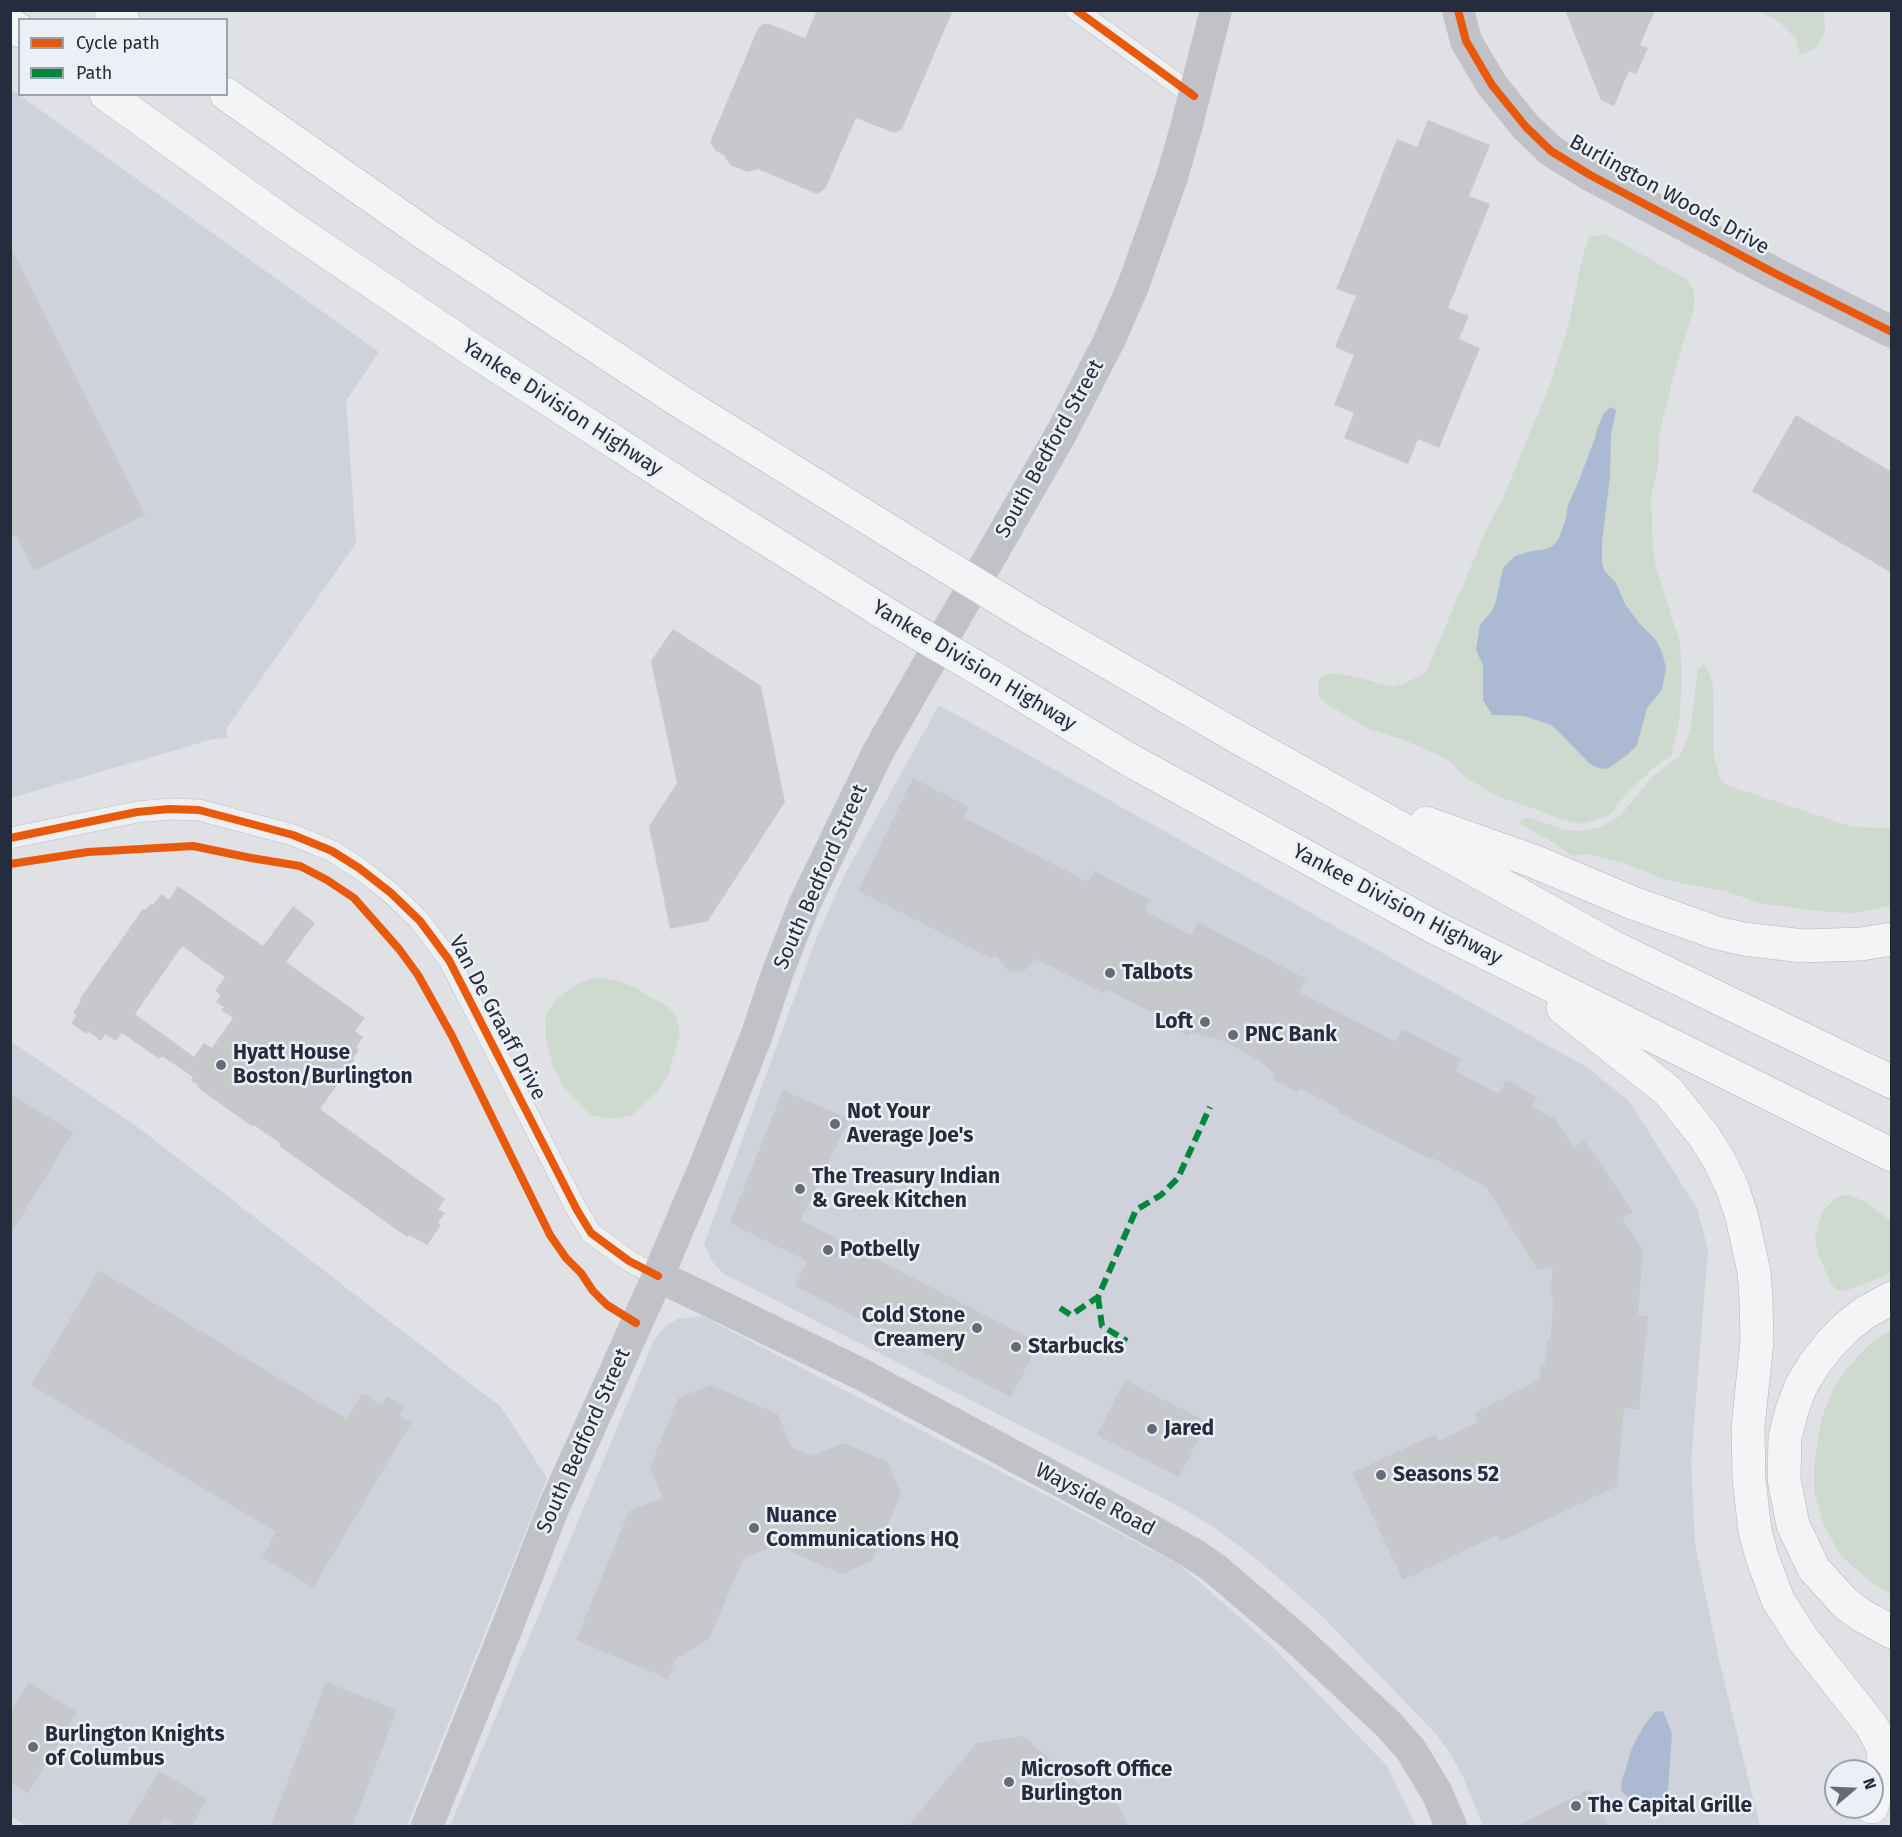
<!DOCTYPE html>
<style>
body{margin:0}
#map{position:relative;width:1902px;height:1837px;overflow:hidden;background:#dfe1e4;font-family:"Fira Sans",sans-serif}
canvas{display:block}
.frame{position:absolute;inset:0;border:12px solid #252c3e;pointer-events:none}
.legend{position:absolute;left:18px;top:18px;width:210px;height:78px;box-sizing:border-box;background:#eceff5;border:2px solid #9ca1ac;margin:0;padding:8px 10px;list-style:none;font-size:18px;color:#252c3e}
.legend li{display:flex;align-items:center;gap:12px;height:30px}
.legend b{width:30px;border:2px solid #9ca1ac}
.north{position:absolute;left:1824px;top:1759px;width:60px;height:60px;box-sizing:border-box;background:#eceff5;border:2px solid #9ca1ac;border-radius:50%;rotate:71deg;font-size:16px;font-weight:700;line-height:24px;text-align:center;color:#252c3e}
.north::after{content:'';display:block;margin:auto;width:21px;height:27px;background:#666b78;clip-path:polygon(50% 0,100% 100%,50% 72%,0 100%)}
</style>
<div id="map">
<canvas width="1902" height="1837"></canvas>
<div class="frame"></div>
<ul class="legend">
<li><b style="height:8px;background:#e8590c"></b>Cycle path</li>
<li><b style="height:8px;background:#00873e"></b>Path</li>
</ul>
<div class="north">N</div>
</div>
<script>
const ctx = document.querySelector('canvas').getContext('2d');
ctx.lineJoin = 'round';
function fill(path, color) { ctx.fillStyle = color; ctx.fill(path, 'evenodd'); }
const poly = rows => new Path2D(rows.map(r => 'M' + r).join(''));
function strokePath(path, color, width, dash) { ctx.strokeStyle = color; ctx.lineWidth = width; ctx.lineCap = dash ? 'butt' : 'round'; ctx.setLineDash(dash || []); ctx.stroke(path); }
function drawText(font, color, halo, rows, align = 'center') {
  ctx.font = font + ' "Fira Sans",sans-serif'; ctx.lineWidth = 5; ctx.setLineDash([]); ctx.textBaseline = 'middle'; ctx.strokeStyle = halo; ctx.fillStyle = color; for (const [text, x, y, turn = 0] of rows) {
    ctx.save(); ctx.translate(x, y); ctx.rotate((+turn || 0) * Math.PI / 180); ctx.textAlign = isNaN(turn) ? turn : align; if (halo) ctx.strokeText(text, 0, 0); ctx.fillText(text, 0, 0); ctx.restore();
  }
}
fill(poly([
 [11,89,379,352,346,401,356,543,226,729,228,738,213,739,11,798],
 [939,705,1588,1068,1629,1101,1697,1208,1708,1249,1691,1462,1695,1544,1719,1660,1760,1826,1483,1826,1463,1777,1450,1753,1436,1734,1321,1615,1253,1556,1215,1528,1180,1507,724,1274,712,1261,704,1244,816,939,844,876],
 [10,1041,135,1125,501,1407,547,1478,407,1826,26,1826,11,1816],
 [702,1316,1180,1565,1272,1646,1387,1766,1416,1826,450,1826,654,1340,665,1327,677,1319]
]), '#cfd2da');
fill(poly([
 [1759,11,1824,11,1825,34,1815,48,1800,55,1796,39,1779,22],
 [1605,234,1686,279,1694,291,1694,308,1673,378,1659,436,1658,466,1651,497,1653,549,1656,568,1680,643,1682,679,1679,724,1671,756,1658,764,1625,795,1610,815,1582,824,1562,819,1495,795,1465,777,1449,760,1404,740,1369,729,1330,706,1320,698,1318,690,1319,678,1330,673,1352,676,1393,687,1408,682,1426,672,1489,524,1503,498,1551,382,1570,319,1582,259,1589,237],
 [1704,664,1708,670,1713,685,1714,757,1720,779,1726,785,1852,827,1891,828,1891,906,1852,913,1817,911,1759,903,1725,891,1666,880,1622,862,1586,854,1572,856,1549,840,1518,823,1526,817,1565,830,1582,831,1599,828,1620,816,1653,776,1680,756,1690,731,1698,669],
 [603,978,620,981,638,989,669,1008,677,1018,680,1034,667,1078,658,1091,631,1116,612,1119,590,1115,564,1087,554,1068,546,1041,545,1016,555,1001,570,988,588,979],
 [1842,1195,1851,1196,1866,1202,1892,1222,1891,1272,1882,1277,1845,1291,1837,1290,1831,1284,1818,1253,1815,1237,1822,1212,1834,1199],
 [1891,1330,1891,1594,1870,1581,1842,1557,1824,1526,1814,1491,1814,1465,1820,1426,1823,1415,1832,1391,1846,1370,1862,1352,1872,1342]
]), '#ced9cf');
fill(poly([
 [1610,407,1616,410,1611,435,1610,477,1602,542,1602,563,1604,570,1616,583,1625,604,1639,623,1656,640,1662,652,1666,668,1662,690,1647,708,1637,745,1626,756,1607,769,1598,768,1590,764,1555,728,1548,724,1524,716,1492,715,1483,700,1483,665,1476,650,1480,625,1491,612,1495,605,1503,568,1515,556,1532,551,1547,549,1554,545,1559,538,1565,522,1568,505,1578,483,1595,438,1597,429,1604,413],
 [1663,1711,1672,1733,1668,1789,1665,1805,1659,1810,1651,1811,1629,1798,1622,1792,1621,1784,1632,1748,1644,1725,1655,1712]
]), '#abbad2');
fill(poly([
 [817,10,953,10,902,129,894,133,856,118,825,189,817,194,758,169,747,172,730,165,724,155,716,151,710,142,758,28,763,24,769,24,805,38],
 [1565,10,1655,10,1640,45,1648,48,1636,75,1629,71,1614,106,1601,100],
 [1428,120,1490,145,1469,196,1490,204,1448,308,1469,316,1459,339,1480,348,1439,448,1418,439,1408,464,1344,438,1354,413,1334,405,1354,355,1335,347,1356,296,1336,289,1397,139,1417,147],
 [10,246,145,515,34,571,16,535,10,537],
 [1796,415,1892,472,1892,573,1752,491],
 [673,629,761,686,785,802,708,921,670,929,649,826,677,783,651,661],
 [913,778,969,807,963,817,1088,882,1094,871,1150,900,1145,911,1191,935,1198,922,1306,979,1299,992,1396,1042,1402,1029,1461,1059,1455,1071,1499,1094,1506,1080,1537,1097,1532,1107,1555,1119,1574,1147,1584,1140,1633,1212,1622,1219,1643,1250,1638,1315,1648,1316,1639,1410,1624,1408,1617,1486,1500,1542,1497,1535,1403,1580,1352,1473,1435,1434,1439,1441,1478,1422,1474,1413,1539,1380,1541,1366,1545,1366,1547,1341,1550,1341,1554,1296,1550,1296,1553,1266,1538,1270,1486,1187,1433,1158,1430,1159,1338,1112,1339,1109,1300,1088,1298,1092,1274,1080,1275,1075,1259,1060,1242,1051,1223,1041,1191,1032,1188,1036,1163,1023,1165,1019,1108,990,1103,993,1036,959,1024,971,1013,972,1008,970,996,956,991,958,858,891],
 [178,886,263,946,293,906,315,923,286,962,365,1018,355,1031,363,1037,356,1048,359,1050,353,1058,355,1060,320,1109,445,1199,438,1209,445,1213,438,1222,441,1225,427,1245,409,1235,407,1237,279,1146,281,1144,254,1125,253,1127,198,1088,199,1086,191,1080,193,1077,162,1056,159,1059,122,1033,116,1041,105,1034,101,1041,88,1031,86,1034,71,1023,77,1015,73,1013,81,1001,79,1000,143,909,146,910,151,903,153,905,161,894,169,900],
 [182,946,225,977,215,991,221,995,216,1002,224,1007,221,1010,233,1018,212,1048,204,1043,194,1057,135,1014],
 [783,1090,849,1119,801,1220,1039,1343,1011,1397,795,1286,807,1261,730,1223],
 [10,1094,73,1132,10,1235],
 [99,1270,347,1419,362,1393,382,1405,387,1396,404,1407,399,1415,411,1423,313,1588,262,1557,276,1532,31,1385],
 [1125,1380,1207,1422,1179,1477,1097,1435],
 [711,1385,778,1414,791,1447,812,1456,844,1443,888,1462,901,1494,872,1561,842,1574,776,1545,743,1559,709,1639,676,1659,668,1679,576,1640,629,1511,663,1498,650,1467,678,1398],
 [29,1682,77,1712,28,1793,10,1782,10,1712],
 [326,1682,397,1710,352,1827,270,1827],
 [1023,1736,1089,1793,1097,1784,1105,1790,1119,1807,1129,1827,907,1827,977,1743],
 [159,1771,207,1799,191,1827,178,1827,164,1818,159,1827,126,1827],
 [1590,1789,1609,1827,1515,1827]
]), '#c6c8cc');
const street = poly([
 [1076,10,1194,96],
 [10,838,137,812,169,809,199,810,293,835,332,851,359,868,391,893,420,921,449,960,577,1210,591,1233,629,1261,658,1276]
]);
const highway = poly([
 [111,10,123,20],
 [10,24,20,31],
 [106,94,282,221,477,353,698,496,891,617],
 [226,94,427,235,678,400,923,552],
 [1033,619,1241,739,1609,945,1892,1082],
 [1001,682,1128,759,1434,927,1892,1155],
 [1426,823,1533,861,1633,903,1717,933,1744,939,1803,946,1861,944,1892,939],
 [1563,1008,1668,1091,1704,1136,1719,1160,1732,1187,1742,1217,1754,1272,1756,1299,1757,1341,1748,1427,1749,1479,1755,1531,1762,1557,1778,1600,1802,1638,1871,1725,1882,1745,1884,1759,1882,1772,1872,1807],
 [1892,1298,1866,1312,1848,1326,1831,1343,1815,1363,1801,1386,1792,1410,1785,1437,1784,1479,1793,1525,1814,1569,1845,1603,1861,1615,1892,1632]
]);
strokePath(street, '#bcbec2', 22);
strokePath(highway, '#b1b4b9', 34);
strokePath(street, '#eeeff1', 21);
strokePath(poly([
 [1458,10,1466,41,1492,85,1526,127,1551,151,1590,175,1778,275,1892,332],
 [658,1276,863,1375,1118,1512,1192,1553,1214,1568,1297,1639,1389,1725,1411,1750,1425,1773,1437,1793,1451,1826],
 [427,1826,504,1635,553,1509,658,1276,704,1168,756,1037,777,974,804,905,879,750,1062,432,1109,341,1133,286,1172,177,1186,128,1216,10]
]), '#c0c2c7', 32);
strokePath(highway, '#f3f4f5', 33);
const highwayBridge = poly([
 [923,552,1033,619],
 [891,617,1001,682]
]);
strokePath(highwayBridge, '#b1b4b9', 34, []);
strokePath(highwayBridge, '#f3f4f5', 33);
strokePath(poly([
 [1098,1297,1102,1326,1127,1341],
 [1060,1308,1071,1315,1098,1297,1136,1210,1161,1195,1178,1178,1210,1107]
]), '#00873e', 6, [12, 6]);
strokePath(poly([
 [1076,10,1194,96],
 [1458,10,1466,41,1492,85,1526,127,1551,151,1590,175,1778,275,1892,332],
 [10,838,137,812,169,809,199,810,293,835,332,851,359,868,391,893,420,921,449,960,577,1210,591,1233,629,1261,658,1276],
 [10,864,88,852,193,846,251,858,300,866,327,880,354,898,399,949,418,975,452,1036,550,1235,566,1258,581,1273,593,1291,607,1305,636,1323]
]), '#e8590c', 8);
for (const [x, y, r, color] of [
 [1110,973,6,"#666b78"],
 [1205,1022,6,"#666b78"],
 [1233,1035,6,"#666b78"],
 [221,1065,6,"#666b78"],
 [835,1124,6,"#666b78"],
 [800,1189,6,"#666b78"],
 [828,1250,6,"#666b78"],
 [977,1328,6,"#666b78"],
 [1016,1347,6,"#666b78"],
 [1152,1429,6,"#666b78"],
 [1381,1475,6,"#666b78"],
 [754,1528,6,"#666b78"],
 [33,1747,6,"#666b78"],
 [1009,1782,6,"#666b78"],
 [1576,1806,6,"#666b78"]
]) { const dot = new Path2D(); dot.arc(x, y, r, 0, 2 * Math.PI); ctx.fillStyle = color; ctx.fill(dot); strokePath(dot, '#eceff5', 2); }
drawText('21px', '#252c3e', '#eceff5', [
 ["Burlington Woods Drive",1669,195,29],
 ["Yankee Division Highway",562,408,33],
 ["South Bedford Street",1050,449,-61],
 ["Yankee Division Highway",974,666,31],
 ["South Bedford Street",821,877,-66],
 ["Yankee Division Highway",1397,905,28],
 ["Van De Graaff Drive",497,1018,62],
 ["South Bedford Street",584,1441,-66],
 ["Wayside Road",1095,1500,28]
]);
drawText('bold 21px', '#252c3e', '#eceff5', [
 ["Talbots",1122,973],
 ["Loft",1193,1022,"right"],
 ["PNC Bank",1245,1035],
 ["Hyatt House",233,1053],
 ["Boston/Burlington",233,1077],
 ["Not Your",847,1112],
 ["Average Joe's",847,1136],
 ["The Treasury Indian",812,1177],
 ["& Greek Kitchen",812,1201],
 ["Potbelly",840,1250],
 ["Cold Stone",965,1316,"right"],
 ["Creamery",965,1340,"right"],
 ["Starbucks",1028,1347],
 ["Jared",1164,1429],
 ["Seasons 52",1393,1475],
 ["Nuance",766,1516],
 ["Communications HQ",766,1540],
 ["Burlington Knights",45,1735],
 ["of Columbus",45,1759],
 ["Microsoft Office",1021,1770],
 ["Burlington",1021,1794],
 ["The Capital Grille",1588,1806]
], 'left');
</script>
